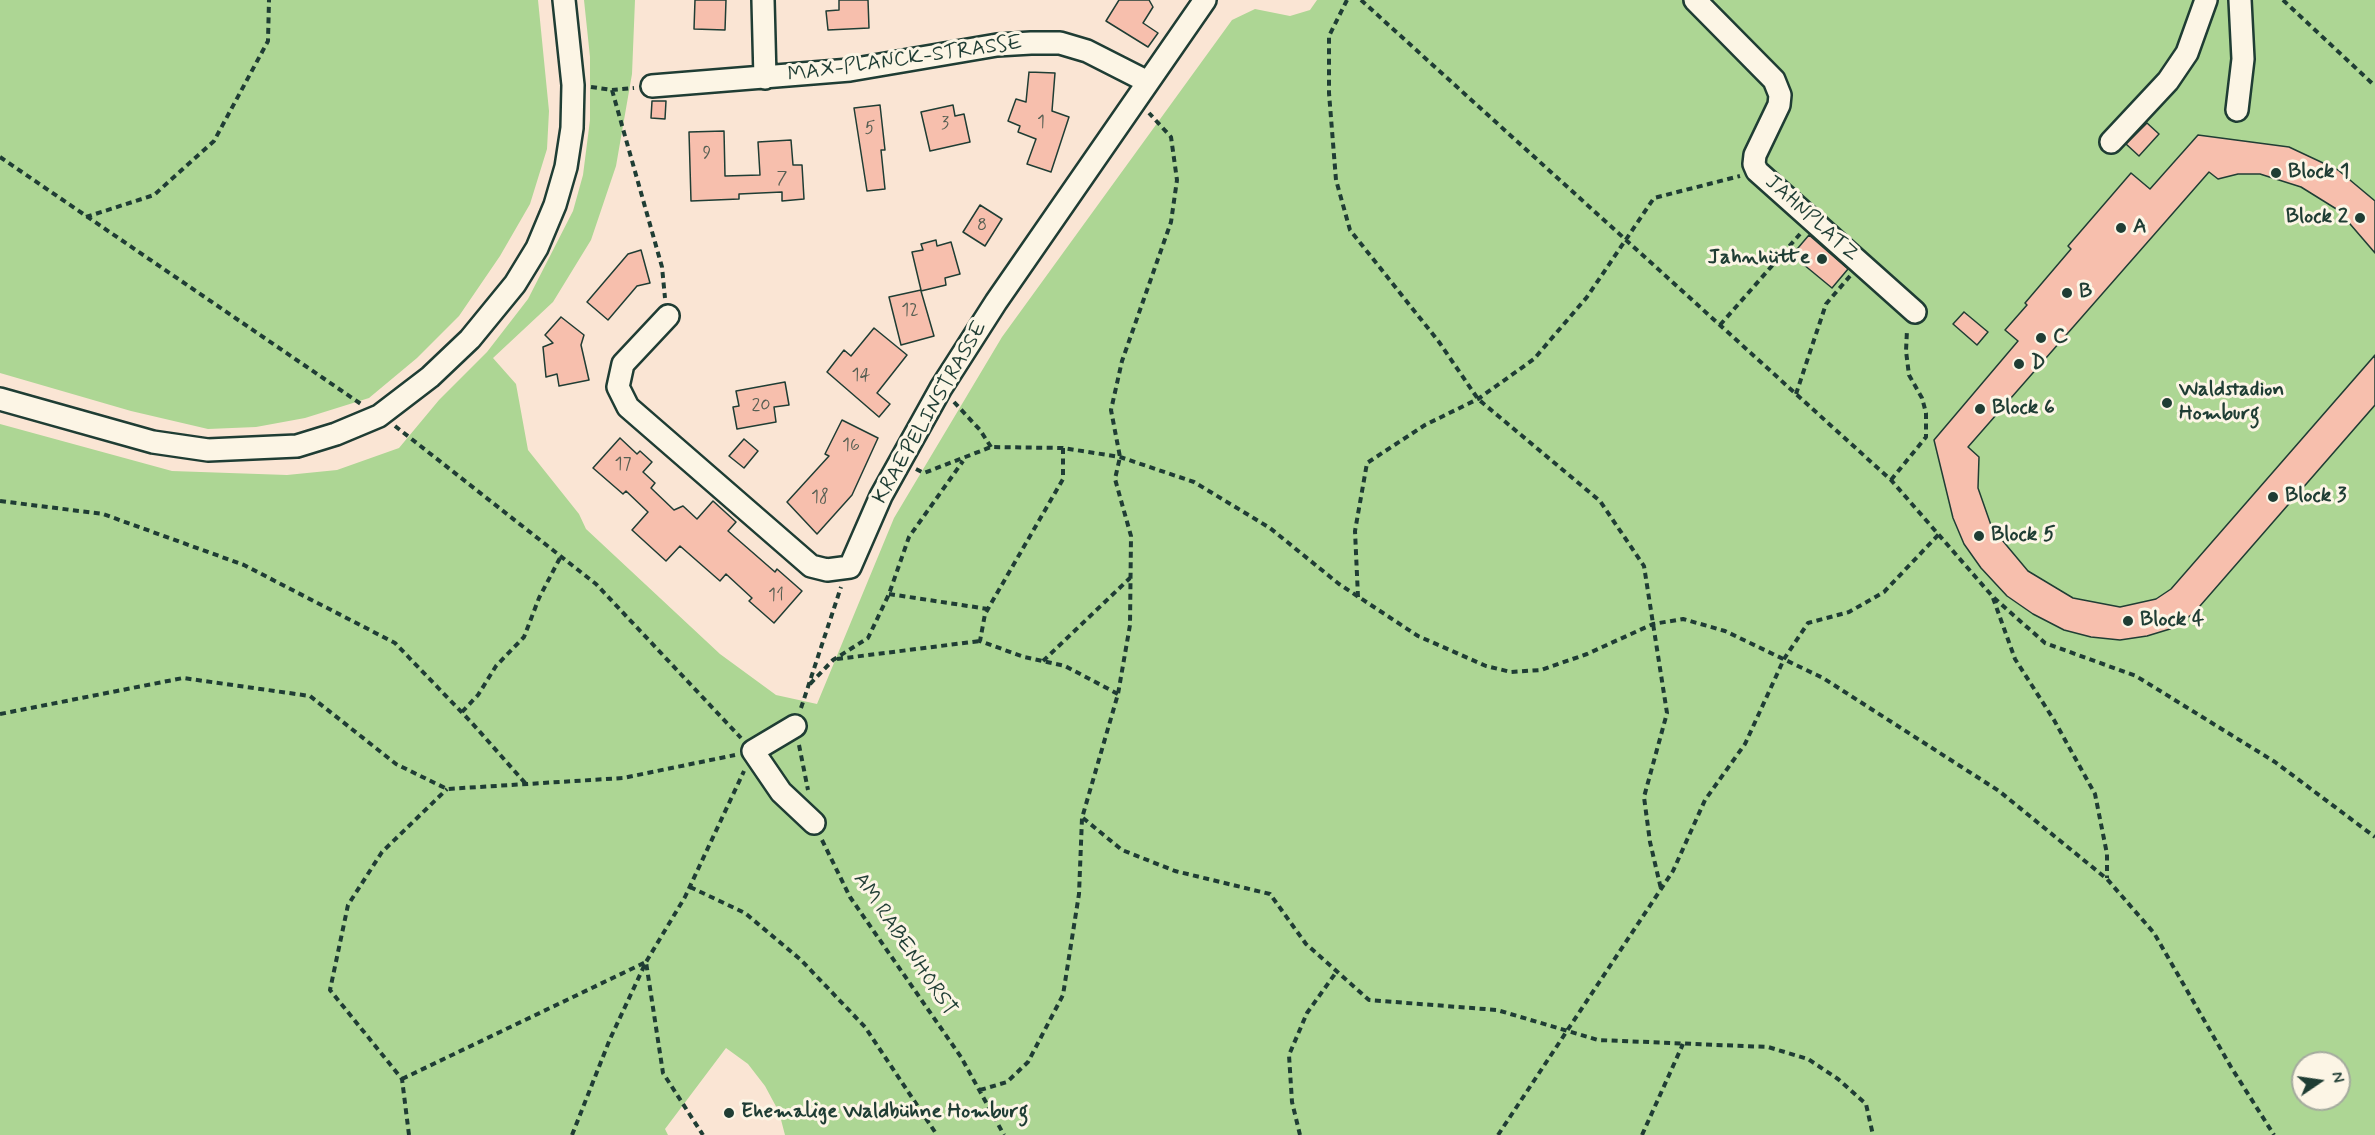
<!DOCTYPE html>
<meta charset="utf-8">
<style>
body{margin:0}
#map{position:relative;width:2375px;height:1135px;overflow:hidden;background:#fae5d4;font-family:Mynerve,sans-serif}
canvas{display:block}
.north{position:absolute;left:2291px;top:1051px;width:60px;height:60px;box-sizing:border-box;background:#fcf5e5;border:2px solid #a4ab9e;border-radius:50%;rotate:77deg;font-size:16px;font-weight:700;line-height:24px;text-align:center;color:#1f3d34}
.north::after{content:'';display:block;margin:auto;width:21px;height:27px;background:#1f3d34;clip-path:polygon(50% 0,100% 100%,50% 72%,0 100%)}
</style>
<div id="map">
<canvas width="2375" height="1135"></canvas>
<div class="north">N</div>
</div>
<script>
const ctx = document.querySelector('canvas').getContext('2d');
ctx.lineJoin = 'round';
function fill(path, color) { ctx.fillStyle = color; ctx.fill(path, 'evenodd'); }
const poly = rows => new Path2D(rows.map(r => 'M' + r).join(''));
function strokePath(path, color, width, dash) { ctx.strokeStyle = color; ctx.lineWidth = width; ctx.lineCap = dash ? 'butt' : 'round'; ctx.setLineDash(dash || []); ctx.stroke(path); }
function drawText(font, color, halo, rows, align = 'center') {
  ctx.font = font + ' Mynerve,sans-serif'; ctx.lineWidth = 6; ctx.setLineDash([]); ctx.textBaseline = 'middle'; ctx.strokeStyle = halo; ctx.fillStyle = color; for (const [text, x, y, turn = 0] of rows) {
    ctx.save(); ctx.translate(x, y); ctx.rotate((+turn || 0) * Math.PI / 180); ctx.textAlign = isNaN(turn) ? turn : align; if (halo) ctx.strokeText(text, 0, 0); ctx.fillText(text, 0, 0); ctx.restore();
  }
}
fill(poly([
 [0,0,538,0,549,111,547,149,530,204,500,256,459,316,417,358,369,398,305,418,256,427,208,429,131,411,0,373],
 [584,0,635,0,632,74,616,166,591,240,553,302,493,358,516,384,528,450,579,514,586,529,720,654,776,695,817,704,894,518,1002,337,1232,20,1255,9,1290,16,1310,10,1317,0,2375,0,2375,1135,785,1135,779,1112,765,1086,748,1064,726,1048,665,1129,668,1135,0,1135,0,424,172,471,287,475,337,470,399,448,439,400,487,352,528,299,573,211,583,175,590,120,590,57],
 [2303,1063,2339,1063,2339,1099,2303,1099]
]), '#add694');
const building = poly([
 [695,0,726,0,725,30,694,29,695,0],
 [839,0,868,0,869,28,828,30,826,11,839,10,839,0],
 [1119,0,1149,0,1153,7,1143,23,1158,33,1148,47,1106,21,1119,0],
 [1029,72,1055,73,1052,111,1069,117,1051,172,1027,164,1036,139,1018,132,1020,126,1008,121,1016,99,1026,102,1029,72],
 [652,101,666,101,665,119,651,118,652,101],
 [880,105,885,150,881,150,885,189,867,191,854,108,880,105],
 [953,105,955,116,964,114,970,142,930,151,921,112,953,105],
 [2147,123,2159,134,2139,156,2126,144,2147,123],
 [724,131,725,176,760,175,758,142,791,140,793,165,802,165,804,199,782,201,782,192,739,194,739,199,691,201,689,132,724,131],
 [2198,135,2289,147,2338,170,2375,201,2375,253,2338,210,2301,187,2260,174,2238,174,2218,179,2209,172,1968,447,1979,457,1978,488,1992,528,2028,571,2073,598,2120,607,2156,599,2171,589,2375,355,2375,405,2193,614,2170,629,2147,636,2120,640,2091,637,2064,630,2033,614,2007,596,1981,568,1964,544,1953,518,1934,440,2018,341,2005,330,2027,305,2025,303,2071,249,2068,246,2131,173,2150,189,2198,135],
 [980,205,1002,219,985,246,963,232,980,205],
 [1809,235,1848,269,1832,288,1792,255,1809,235],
 [936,240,937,246,951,242,960,274,945,278,946,285,921,291,934,336,901,345,889,297,921,290,912,252,923,250,921,244,936,240],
 [641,250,650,283,637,286,608,320,587,302,628,254,641,250],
 [1964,312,1988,332,1977,345,1953,324,1964,312],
 [561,317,584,335,581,345,589,380,559,386,557,374,546,377,543,347,553,343,545,335,561,317],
 [874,328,907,355,877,393,890,404,879,417,827,372,844,350,851,356,874,328],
 [785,382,789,405,774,407,776,422,737,429,733,407,739,406,736,391,785,382],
 [842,420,878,438,852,495,817,534,787,502,829,456,825,454,842,420],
 [620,438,637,454,640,451,652,462,643,472,655,483,651,488,674,510,683,506,697,519,713,501,736,522,728,531,775,572,777,569,802,591,774,623,749,601,752,598,726,574,720,581,680,546,666,561,632,530,648,512,626,491,623,494,593,468,620,438],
 [744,439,758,451,744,468,729,456,744,439]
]);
fill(building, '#f7bfad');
strokePath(building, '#1f3d34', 1.5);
const minor = poly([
 [763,0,765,78],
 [1695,0,1774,80,1780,95,1779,105,1755,155,1754,164,1757,171,1915,312],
 [652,86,850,70,997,45,1031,43,1060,43,1087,51,1148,82],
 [2237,110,2243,59,2240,0],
 [2111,142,2168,81,2187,53,2206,0],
 [668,316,623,364,618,387,628,407,811,566,827,570,850,567,881,496,941,388,996,302,1205,0],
 [0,399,153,442,208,450,297,446,336,434,379,416,430,377,470,339,515,284,537,248,555,205,566,167,572,128,573,85,564,0],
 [795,726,753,751,781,792,814,823]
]);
strokePath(minor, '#1f3d34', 26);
strokePath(poly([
 [1347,0,1329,36,1329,93,1336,180,1350,230,1439,342,1478,399,1600,501,1644,566,1667,713,1644,797,1650,842,1661,889],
 [1361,0,1891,480,1993,597,2045,643,2136,676,2275,762,2375,837],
 [2283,0,2375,86],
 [591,87,612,90,634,88],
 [612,90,662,267,665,298],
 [0,157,361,404],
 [86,217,154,195,214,141,268,41,269,0],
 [1720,325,1800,234],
 [1796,394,1826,304,1850,276],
 [954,402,980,430,991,447],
 [395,426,596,584,741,738],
 [1063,448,1063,479,985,614,980,641,1024,657,1065,666,1118,694],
 [916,469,924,473,991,447,1063,448,1120,457,1194,482,1270,528,1339,584,1418,636,1486,666,1511,672,1541,670,1587,654,1653,624,1683,619,1725,631,1823,678,1999,791,2107,879,2154,933,2231,1067,2274,1135],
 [1891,480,1926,437,1926,413,1922,398,1909,375,1906,351,1907,330],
 [0,501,103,514,244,565,395,643,472,723,526,784],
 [889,594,988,609],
 [1358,597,1355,531,1367,463,1425,425,1478,399,1534,359,1587,297,1654,198,1740,176],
 [1993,598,2015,659,2054,720,2095,794,2107,854,2107,878],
 [837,659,980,641],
 [1043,661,1130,578],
 [810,684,833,660,868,638,889,594,909,537,963,461],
 [801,708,841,587],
 [462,712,478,695,496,666,524,637,539,598,561,556],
 [0,714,183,678,310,696,396,764,447,789,623,778,735,755],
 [799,745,808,790],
 [1083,818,1122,850,1175,871,1270,894,1306,944,1369,1000,1497,1010,1598,1040,1768,1047,1808,1059,1838,1079,1866,1104,1873,1135],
 [822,840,850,897,961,1057,1004,1135],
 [690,887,745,913,801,960,865,1027,937,1135],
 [402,1079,646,962,663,1073,703,1135],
 [980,1090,1007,1082,1028,1062,1063,995,1079,894,1082,818,1118,694,1130,625,1131,536,1115,479,1120,457,1111,410,1122,361,1171,222,1177,180,1171,137,1149,113],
 [409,1135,402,1079,330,990,348,905,382,852,447,789],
 [572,1135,610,1039,646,962,685,897,744,771],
 [1300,1135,1292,1102,1289,1055,1307,1013,1337,971],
 [1498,1135,1673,871,1705,800,1745,744,1784,659,1808,623,1849,612,1884,592,1939,534],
 [1642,1135,1683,1044]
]), '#1f3d34', 4, [6, 4.5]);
strokePath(minor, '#fcf5e5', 21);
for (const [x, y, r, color] of [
 [2276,173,6,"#1f3d34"],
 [2360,218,6,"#1f3d34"],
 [2121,228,6,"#1f3d34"],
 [1822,259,6,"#1f3d34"],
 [2067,293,6,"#1f3d34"],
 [2041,338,6,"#1f3d34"],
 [2019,364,6,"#1f3d34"],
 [2167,403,6,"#1f3d34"],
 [1980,409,6,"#1f3d34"],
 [2273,497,6,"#1f3d34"],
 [1979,536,6,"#1f3d34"],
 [2128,621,6,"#1f3d34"],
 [729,1113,6,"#1f3d34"]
]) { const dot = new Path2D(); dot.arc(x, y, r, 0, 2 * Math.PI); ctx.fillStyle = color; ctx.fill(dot); strokePath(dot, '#fcf5e5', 2); }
drawText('18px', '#555e52', null, [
 ["1",1041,123],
 ["3",945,124],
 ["5",870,129],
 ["9",707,154],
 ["7",782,179],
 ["8",982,226],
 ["12",910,311],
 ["14",861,376],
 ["20",761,406],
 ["16",851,446],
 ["17",623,465],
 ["18",820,498],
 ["11",776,596]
]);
drawText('21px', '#1f3d34', '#fcf5e5', [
 ["MAX-PLANCK-STRASSE",905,60,-8],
 ["JAHNPLATZ",1811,219,42],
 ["KRAEPELINSTRASSE",931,413,-60],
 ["AM RABENHORST",904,945,56]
]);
drawText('bold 21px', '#1f3d34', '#fcf5e5', [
 ["Block 1",2288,173],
 ["Block 2",2348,218,"right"],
 ["A",2133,228],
 ["Jahnhütte",1810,259,"right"],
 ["B",2079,293],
 ["C",2053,338],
 ["D",2031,364],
 ["Waldstadion",2179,391],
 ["Homburg",2179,415],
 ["Block 6",1992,409],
 ["Block 3",2285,497],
 ["Block 5",1991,536],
 ["Block 4",2140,621],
 ["Ehemalige Waldbühne Homburg",741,1113]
], 'left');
</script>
